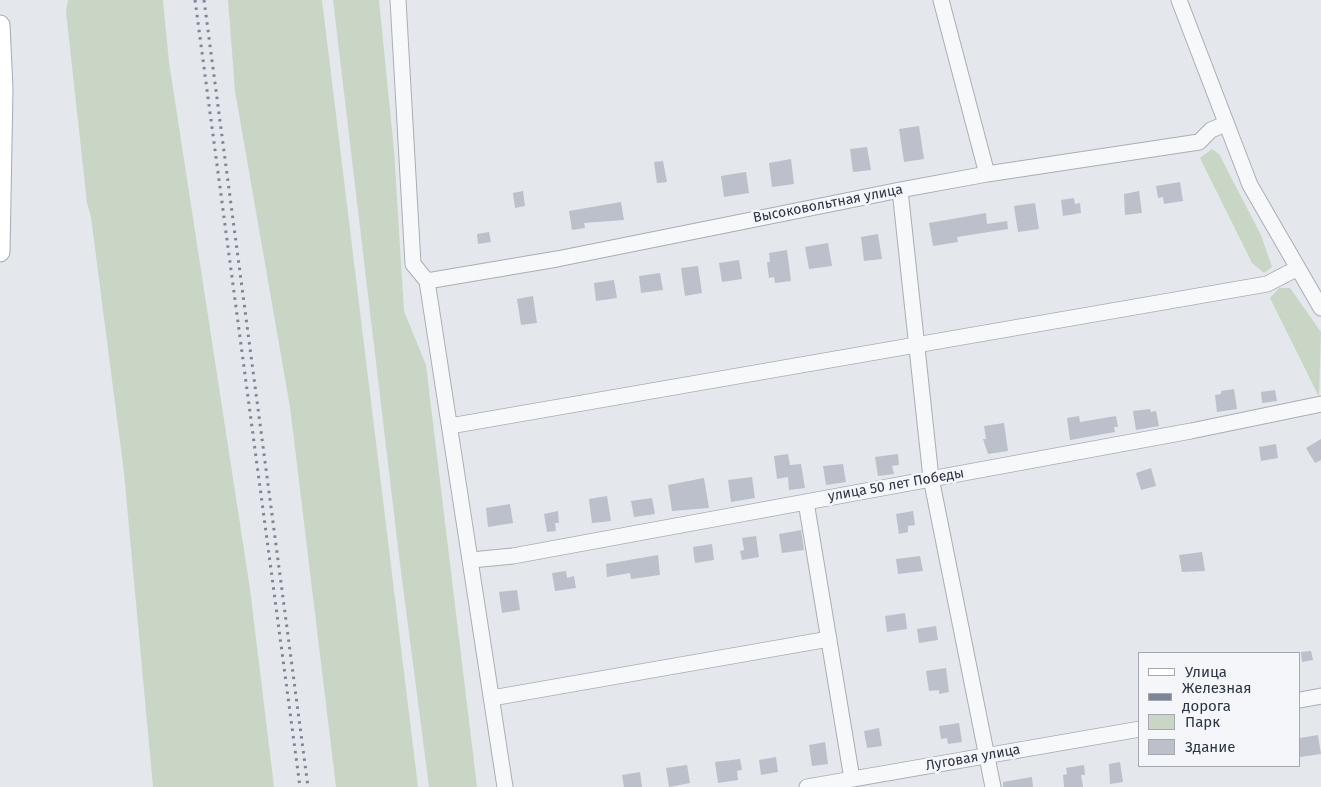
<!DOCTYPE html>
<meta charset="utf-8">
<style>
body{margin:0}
#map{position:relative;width:1321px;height:787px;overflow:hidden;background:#e4e7ec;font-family:"Fira Sans",sans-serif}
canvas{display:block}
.legend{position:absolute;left:1138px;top:652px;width:162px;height:115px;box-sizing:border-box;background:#f4f6f9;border:1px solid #a4a8b1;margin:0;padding:6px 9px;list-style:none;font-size:15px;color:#2b3445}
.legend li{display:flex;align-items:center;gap:10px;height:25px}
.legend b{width:25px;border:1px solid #a4a8b1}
</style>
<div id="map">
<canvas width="1321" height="787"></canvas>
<ul class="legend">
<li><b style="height:6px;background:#fff"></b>Улица</li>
<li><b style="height:6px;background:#7d8696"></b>Железная дорога</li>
<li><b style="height:14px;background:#c9d6c5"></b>Парк</li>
<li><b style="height:14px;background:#bbc0ca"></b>Здание</li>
</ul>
</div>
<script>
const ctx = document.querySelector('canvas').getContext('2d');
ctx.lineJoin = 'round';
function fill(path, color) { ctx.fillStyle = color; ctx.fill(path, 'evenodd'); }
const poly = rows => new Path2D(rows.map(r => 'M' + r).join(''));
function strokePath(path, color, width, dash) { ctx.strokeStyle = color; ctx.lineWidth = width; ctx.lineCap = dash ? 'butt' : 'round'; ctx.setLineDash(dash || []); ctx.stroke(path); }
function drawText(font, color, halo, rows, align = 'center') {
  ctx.font = font + ' "Fira Sans",sans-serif'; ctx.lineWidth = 5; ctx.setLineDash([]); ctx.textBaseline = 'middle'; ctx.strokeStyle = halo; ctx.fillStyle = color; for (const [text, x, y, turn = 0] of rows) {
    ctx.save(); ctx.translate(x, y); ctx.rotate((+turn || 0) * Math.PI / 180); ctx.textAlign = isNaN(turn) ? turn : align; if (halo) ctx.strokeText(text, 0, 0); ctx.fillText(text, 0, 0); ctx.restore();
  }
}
fill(poly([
 [68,0,163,0,169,62,250,589,274,787,153,787,124,473,91,217,87,203,66,12],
 [228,0,322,0,418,787,336,787,290,407,235,91],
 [333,0,379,0,394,150,404,311,426,365,477,787,429,787,399,556],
 [1212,149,1219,154,1261,235,1272,267,1264,273,1252,263,1200,158],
 [1279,288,1290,288,1321,332,1319,397,1270,298]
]), '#c9d6c5');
fill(poly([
 [919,126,924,159,904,162,899,129],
 [867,147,871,170,853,172,850,149],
 [791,159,794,184,772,187,769,163],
 [663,161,667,182,657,183,654,162],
 [746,172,749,193,724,197,721,176],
 [1180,182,1183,201,1164,204,1163,197,1158,198,1156,186],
 [523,191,525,206,515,208,513,193],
 [1139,191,1142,213,1125,215,1124,194],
 [1074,198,1075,204,1080,203,1081,213,1063,216,1061,200],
 [621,202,624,220,584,223,585,228,572,230,569,211],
 [1035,203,1039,229,1018,232,1014,206],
 [986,213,987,224,1007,221,1008,229,957,237,958,242,933,246,929,223],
 [489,232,491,242,478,244,477,234],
 [878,234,882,259,864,261,861,237],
 [828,243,832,266,809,269,805,247],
 [787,250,791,281,775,283,774,277,769,278,767,262,770,262,769,253],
 [739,260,742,279,722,282,719,263],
 [698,266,702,293,685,296,681,268],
 [660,273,663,290,641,293,639,276],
 [614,280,617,298,596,301,594,283],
 [533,296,537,323,521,325,517,299],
 [1234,389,1237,409,1217,412,1215,395,1221,394,1221,391],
 [1275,390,1277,401,1262,403,1261,392],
 [1150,409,1151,412,1156,411,1159,426,1136,430,1133,411],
 [1079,416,1080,422,1116,416,1118,427,1114,427,1115,432,1070,440,1067,418],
 [1004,423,1008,451,988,454,983,439,986,439,984,426],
 [1321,439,1321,460,1315,463,1306,448],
 [1276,444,1278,458,1261,461,1259,447],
 [788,454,790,465,801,464,805,488,789,490,788,477,777,479,774,456],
 [898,454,899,465,892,466,894,474,878,476,875,457],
 [843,464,846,482,826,485,823,466],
 [1151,468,1156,486,1141,490,1136,473],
 [752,477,755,498,731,502,728,480],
 [704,478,709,508,672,511,668,485],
 [607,496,611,521,592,523,589,499],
 [652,498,655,514,634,517,631,501],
 [510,504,513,523,488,527,486,508],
 [558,511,559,523,555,523,556,531,547,532,544,514],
 [913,511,915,525,908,526,908,532,899,534,896,514],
 [801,530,804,550,782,553,779,534],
 [756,536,759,557,742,560,740,551,744,550,742,538],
 [712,544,714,560,695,563,693,547],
 [1202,552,1205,571,1182,572,1179,555],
 [658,555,660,575,631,579,630,573,607,577,606,564],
 [920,556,923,571,898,574,896,559],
 [566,571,567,578,574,576,576,588,555,591,552,573],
 [517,590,520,610,502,613,499,592],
 [905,613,907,629,887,632,885,616],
 [936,626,938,640,919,643,917,629],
 [1311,651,1313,660,1302,662,1301,652],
 [946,668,949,692,939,694,939,690,929,691,926,671],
 [959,723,962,742,948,744,947,738,941,739,939,726],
 [879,728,882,746,867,748,864,731],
 [1318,735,1321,754,1300,757,1300,738],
 [825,742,828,764,812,766,809,745],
 [776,757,778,772,761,775,759,760],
 [740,759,742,770,737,771,738,780,718,783,715,762],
 [1120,762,1123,782,1110,784,1109,764],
 [687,765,690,783,669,787,666,768],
 [1084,765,1085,775,1081,775,1083,787,1064,787,1063,775,1067,774,1066,768],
 [640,772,642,787,624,787,622,775],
 [1032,777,1033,787,1003,787,1003,782]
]), '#bbc0ca');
const minor = poly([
 [398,0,413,264,427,281,505,787],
 [941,0,987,174],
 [1179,0,1250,185,1321,308],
 [900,190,931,478,993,787],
 [427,281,557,259,900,190,987,174,1199,142,1211,130,1225,124],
 [450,426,1267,284,1296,269],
 [806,502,852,779],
 [471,560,513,556,1191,431,1321,404],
 [492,698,829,639],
 [1300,700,1321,696],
 [807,787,1140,729]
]);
const major = poly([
 [0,25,3,89,0,252]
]);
strokePath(minor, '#a9aeb7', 17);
strokePath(major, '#a3abb8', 21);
strokePath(minor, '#f7f8fa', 15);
strokePath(major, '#fff', 19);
strokePath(poly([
 [195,0,300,787],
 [204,0,308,787]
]), '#7d8696', 3, [2.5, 5]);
drawText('14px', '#2b3445', '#f4f6f9', [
 ["Высоковольтная улица",828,204,-11],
 ["улица 50 лет Победы",896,485,-10],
 ["Луговая улица",973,758,-10]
]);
</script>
